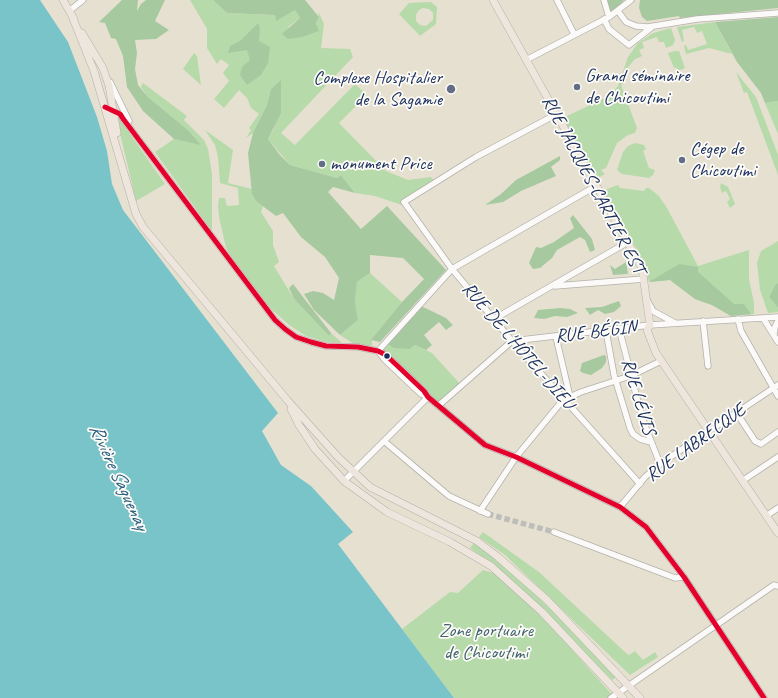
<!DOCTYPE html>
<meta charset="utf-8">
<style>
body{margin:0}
canvas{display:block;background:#e6e0d0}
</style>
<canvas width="778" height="698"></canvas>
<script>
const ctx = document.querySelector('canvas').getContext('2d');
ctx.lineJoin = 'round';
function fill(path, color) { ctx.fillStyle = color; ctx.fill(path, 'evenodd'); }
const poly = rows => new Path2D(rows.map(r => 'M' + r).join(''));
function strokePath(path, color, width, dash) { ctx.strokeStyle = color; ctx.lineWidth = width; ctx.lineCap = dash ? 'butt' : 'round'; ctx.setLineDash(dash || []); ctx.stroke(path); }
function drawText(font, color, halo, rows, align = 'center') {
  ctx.font = font + ' Caveat,sans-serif'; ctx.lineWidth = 3.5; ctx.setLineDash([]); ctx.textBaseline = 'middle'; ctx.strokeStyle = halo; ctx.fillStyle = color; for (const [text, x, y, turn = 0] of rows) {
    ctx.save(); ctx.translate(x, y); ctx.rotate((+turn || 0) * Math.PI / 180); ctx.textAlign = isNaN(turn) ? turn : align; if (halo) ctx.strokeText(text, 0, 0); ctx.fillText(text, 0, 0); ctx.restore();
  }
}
fill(poly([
 [190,0,213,0,227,13,275,15,276,20,295,10,300,18,288,27,302,37,314,31,319,17,318,11,324,24,321,48,350,49,353,57,281,133,295,145,355,84,367,95,339,123,386,171,408,180,431,177,435,182,406,199,405,206,375,196,355,193,341,175,337,178,290,165,268,139,274,128,281,97,281,80,271,89,267,105,253,133,246,138,251,130,249,128,259,114,251,108,247,98,239,90,224,108,214,99,229,81,223,73,229,65,221,59,217,64,207,48,207,29],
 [409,3,431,2,437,7,436,24,420,36,399,14],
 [423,8,429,9,433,13,433,20,426,26,420,25,416,21,416,15,419,10],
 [715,22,732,54,709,48,686,54,684,46,686,45,688,50,707,44,702,31,697,33,694,27,682,30,684,41,682,42,677,27],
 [671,28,675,40,673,45,666,48,664,42,659,42,657,37,642,42,644,48,639,50,642,56,635,59,628,67,624,78,625,83,621,85,637,128,635,133,628,135,617,143,606,168,601,170,605,174,600,177,594,175,565,123,565,117,609,96,618,86,628,57,638,43,653,33],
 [675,51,679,51,685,68,678,71,676,67,674,68,668,53],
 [194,53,197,56,201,85,183,69],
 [736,72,756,97,778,155,778,175,747,92,744,93],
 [143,83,187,116,184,120,204,140,208,149,212,174,212,231,155,152,174,139,200,144,188,130,148,97,141,87],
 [778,101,778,134,765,103],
 [118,117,165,184,136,201,119,129],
 [205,130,233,150,228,183,252,189,256,201,263,206,261,212,273,231,273,245,279,262,274,266,294,299,329,336,331,333,342,343,326,342,306,336,289,325,270,308,233,260,226,248,219,217,218,206,219,198,225,198,227,206,239,205,238,188,220,183,218,157,215,145],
 [635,143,644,145,646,149,643,151,649,168,655,170,653,175,649,178,622,174,617,170,623,152,628,146],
 [721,183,728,187,735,204,730,208,727,202,730,199,726,191,722,193,720,187],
 [618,185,620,188,644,191,646,188,649,188,659,196,667,208,698,266,749,250,749,279,754,303,754,314,731,316,712,305,695,299,670,280,649,282,645,263,605,195,607,189],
 [778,241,778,283,775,285,769,297,778,308,778,312,768,313,760,290,757,263,761,251],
 [370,273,402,302,372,340,372,345,368,347,357,346,340,335,358,320,355,301,357,282],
 [386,343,410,349,415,345,432,353,461,385,438,406,378,351],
 [483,532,539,572,626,653,629,655,635,651,643,660,655,652,658,657,630,675,505,555,479,537],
 [474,543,512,571,618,676,612,680,520,587,495,566,470,548],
 [483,570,497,574,552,627,615,698,454,698,402,629,450,592,458,593]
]), '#b7daab');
fill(poly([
 [122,0,138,0,137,11,141,4,146,0,165,0,155,21,169,30,156,39,135,40,137,53,135,69,138,85,148,97,188,130,201,145,174,139,143,111,127,87,123,56,116,39,111,38,105,23,99,22],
 [213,0,305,0,319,17,316,24,319,31,302,37,288,39,282,34,300,18,295,10,276,21,275,15,227,13],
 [604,0,624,0,609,17],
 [640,0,778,0,778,8,680,18,679,16,647,21,642,17,639,8],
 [778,17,778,101,765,103,761,93,737,62,715,22],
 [258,23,260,28,259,41,270,47,268,63,261,75,247,85,240,75,242,67,250,60,247,50,228,53,230,46,240,41],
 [281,80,281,113,268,139,280,155,290,165,337,178,341,175,355,193,333,187,328,192,361,229,387,206,446,270,380,342,371,340,402,302,424,279,403,258,370,255,370,273,357,282,355,301,358,320,340,335,314,310,304,294,313,291,323,293,334,300,339,278,325,257,301,237,283,213,276,216,256,201,252,194,248,153,253,133,267,105,271,89],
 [560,156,560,160,551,167,556,176,521,191,503,202,485,205,501,194,516,180],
 [573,215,592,239,595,250,590,252,585,240,580,237,557,250,552,258,540,268,533,269,529,263,536,247,541,248,554,242,574,228,570,218],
 [626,262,628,274,613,275,610,265,615,269],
 [679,264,698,267,698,272,734,304,744,304,751,314,731,316,712,305,695,299,670,280,649,282],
 [778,283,778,308,769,297,775,285],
 [293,284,331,333,329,336,294,299,289,288],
 [619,301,621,306,614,312,605,314,598,310,590,315,585,308,602,307],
 [421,306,446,318,453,325,446,330,439,322,424,335,432,345,426,350,415,345,410,349,394,348,386,343],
 [560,308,570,309,578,313,567,317,555,316,544,319,534,318,538,310],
 [604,355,606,356,606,362,602,368,591,375,583,373,580,371,582,363]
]), '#a7c9a0');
fill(poly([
 [0,0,40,0,68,42,97,117,107,151,112,184,123,210,278,413,262,431,281,465,311,486,353,532,338,544,454,698,0,698]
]), '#79c4c8');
strokePath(poly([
 [488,514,554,532]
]), '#bdbdb9', 5.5, [5.5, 3]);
const minor = poly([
 [557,0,574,34],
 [604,0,609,17],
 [69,11,83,0],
 [618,11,626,22,636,26,648,27,697,19,778,13],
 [604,19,609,29,629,45,652,27],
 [526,60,609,17,631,0],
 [110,82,129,121],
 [112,111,120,114,124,120,275,320,285,329,296,337,311,342,326,346,358,347,378,351,386,355,424,391,428,397,485,445,516,457,620,507,646,527,684,577,764,698],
 [555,115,476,157,404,202,452,269,512,341,640,484],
 [555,286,644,279],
 [647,300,653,311,675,323],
 [763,318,778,342],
 [494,319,628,242],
 [738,319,741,331,778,396],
 [703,321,708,366],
 [619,328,642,418,660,464],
 [606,331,614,375,630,428,633,434,640,439,651,442],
 [774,334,775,327,778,321],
 [556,337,570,397],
 [378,351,452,269,596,186],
 [379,352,384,359,421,394,428,397],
 [438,406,512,341,650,325,778,317],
 [736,412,755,441,761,444,778,432],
 [384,441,449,496,488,514],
 [344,481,428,397],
 [742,481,778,457],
 [620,507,645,477,660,464,778,385],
 [480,511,516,457,563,400,581,392,630,376,661,361],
 [766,516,778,508],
 [554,532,675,578,684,577],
 [611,698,774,585,778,586]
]);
const major = poly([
 [63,0,74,19],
 [493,0,642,268,650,325,647,330,656,353,778,533],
 [72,16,94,71,136,214,143,227,288,401,338,457,370,487,477,541,498,557,547,600,640,698],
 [82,33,103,68,109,86,117,133],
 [291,409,299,425,315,449,344,481,387,512,450,542,491,566,542,612,623,698]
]);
strokePath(minor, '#b3b1ac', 7);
strokePath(major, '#b3b1ac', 8);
strokePath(minor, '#fbfaf8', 5.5);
strokePath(major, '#eee5dd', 7);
strokePath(poly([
 [105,107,120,114,124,120,275,320,285,329,296,337,311,342,326,346,358,347,378,351,386,355,424,391,428,397,485,445,516,457,620,507,646,527,684,577,764,698]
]), '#e4002b', 5);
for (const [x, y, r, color] of [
 [577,87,4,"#626d86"],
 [451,89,5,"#626d86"],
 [682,160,4,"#626d86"],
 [322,164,4,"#626d86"],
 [387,356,3.5,"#1b2f5e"]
]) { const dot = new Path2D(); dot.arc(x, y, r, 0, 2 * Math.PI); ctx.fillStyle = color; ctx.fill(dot); strokePath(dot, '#fdfcf7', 1.5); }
drawText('19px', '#1b2f5e', '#fdfcf7', [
 ["Grand séminaire",585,76],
 ["de Chicoutimi",585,98],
 ["Complexe Hospitalier",442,78,"right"],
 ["de la Sagamie",442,100,"right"],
 ["Cégep de",690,149],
 ["Chicoutimi",690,171],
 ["monument Price",330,164]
], 'left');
drawText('19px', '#1b2f5e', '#fdfcf7', [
 ["RUE JACQUES-CARTIER EST",593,185,62],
 ["RUE BÉGIN",596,332,-7],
 ["RUE DE L'HÔTEL-DIEU",518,346,49],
 ["RUE LÉVIS",638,397,73],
 ["RUE LABRECQUE",696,443,-36]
]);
drawText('19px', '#3e616c', '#fdfcf7', [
 ["Zone portuaire",486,631],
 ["de Chicoutimi",486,653]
]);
drawText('italic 20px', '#2b5f82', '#fdfcf7', [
 ["Rivière Saguenay",118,477,65]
]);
</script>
